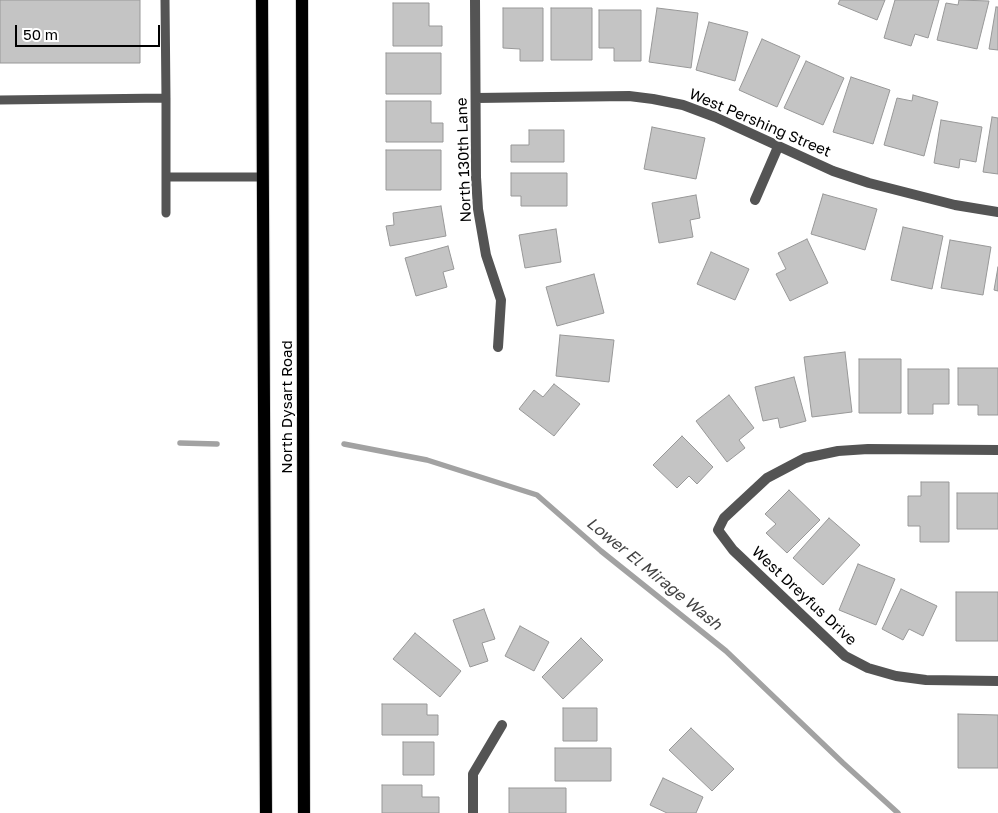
<!DOCTYPE html>
<style>
body{margin:0}
#map{position:relative;width:998px;height:813px;overflow:hidden;background:#fff;font-family:"Golos Text",sans-serif}
canvas{display:block}
.scale{position:absolute;left:15px;top:25px;width:145px;height:22px;box-sizing:border-box;border:2px solid #000;border-top:0;padding-left:6px;font-size:15px;line-height:18px;white-space:nowrap;color:#000;-webkit-text-stroke:4px #fff;paint-order:stroke}
</style>
<div id="map">
<canvas width="998" height="813"></canvas>
<div class="scale">50 m</div>
</div>
<script>
const ctx = document.querySelector('canvas').getContext('2d');
ctx.lineJoin = 'round';
const poly = rows => new Path2D(rows.map(r => 'M' + r).join(''));
function strokePath(path, color, width, dash) { ctx.strokeStyle = color; ctx.lineWidth = width; ctx.lineCap = dash ? 'butt' : 'round'; ctx.setLineDash(dash || []); ctx.stroke(path); }
function fill(path, color) { ctx.fillStyle = color; ctx.fill(path, 'evenodd'); }
function drawText(font, color, halo, rows, align = 'center') {
  ctx.font = font + ' "Golos Text",sans-serif'; ctx.lineWidth = 4; ctx.setLineDash([]); ctx.textBaseline = 'middle'; ctx.strokeStyle = halo; ctx.fillStyle = color; for (const [text, x, y, turn = 0] of rows) {
    ctx.save(); ctx.translate(x, y); ctx.rotate((+turn || 0) * Math.PI / 180); ctx.textAlign = isNaN(turn) ? turn : align; if (halo) ctx.strokeText(text, 0, 0); ctx.fillText(text, 0, 0); ctx.restore();
  }
}
strokePath(poly([
 [180,443,217,444],
 [344,444,427,460,537,495,601,551,726,651,843,763,898,813]
]), '#a2a2a2', 5.5);
const building = poly([
 [0,0,140,0,140,63,0,63,0,0],
 [840,0,885,0,877,20,838,4,840,0],
 [895,0,939,0,928,38,915,34,911,46,884,38,895,0],
 [959,0,989,1,977,49,937,40,946,3,958,5,959,0],
 [393,3,429,3,429,26,442,26,442,46,393,46,393,3],
 [996,7,998,7,998,50,989,49,996,7],
 [503,8,543,8,543,61,520,61,520,49,503,48,503,8],
 [551,8,592,8,592,60,551,60,551,8],
 [657,8,698,13,691,68,649,62,657,8],
 [599,10,641,10,641,61,614,61,614,48,599,48,599,10],
 [709,22,748,32,735,81,696,70,709,22],
 [762,39,800,56,777,107,739,90,762,39],
 [386,53,441,53,441,94,386,94,386,53],
 [806,61,844,78,823,125,784,108,806,61],
 [851,77,890,90,873,144,833,132,851,77],
 [913,95,938,102,924,156,884,145,897,98,912,101,913,95],
 [386,101,431,101,431,123,443,123,443,142,386,142,386,101],
 [992,117,998,118,998,174,983,172,992,117],
 [941,120,982,127,976,162,960,159,959,168,934,163,941,120],
 [652,127,705,138,696,179,644,169,652,127],
 [529,130,564,130,564,162,511,162,511,145,529,145,529,130],
 [386,150,441,150,441,190,386,190,386,150],
 [511,173,567,173,567,206,521,206,521,196,511,196,511,173],
 [823,194,877,209,865,250,811,234,823,194],
 [696,195,700,218,690,220,693,237,659,243,652,203,696,195],
 [441,206,446,236,390,246,386,226,394,225,393,213,441,206],
 [903,227,943,236,932,289,891,280,903,227],
 [556,229,561,262,525,268,519,235,556,229],
 [807,239,828,283,790,301,776,274,786,269,778,253,807,239],
 [950,240,991,247,983,295,941,288,950,240],
 [448,246,454,269,443,272,447,287,416,296,405,258,448,246],
 [711,252,749,269,735,300,697,284,711,252],
 [998,267,998,291,994,290,998,267],
 [594,274,604,313,557,326,546,287,594,274],
 [560,335,614,340,609,382,556,376,560,335],
 [845,352,852,412,812,417,804,357,845,352],
 [859,359,901,359,901,413,859,413,859,359],
 [958,368,998,368,998,415,978,415,978,405,958,405,958,368],
 [908,369,949,369,949,404,933,404,933,414,908,414,908,369],
 [794,377,806,421,780,428,778,418,763,421,755,387,794,377],
 [554,384,580,404,554,436,519,409,534,390,543,397,554,384],
 [729,395,754,428,739,440,745,448,727,462,696,421,729,395],
 [682,436,713,467,697,484,689,476,677,488,653,465,682,436],
 [921,482,949,482,949,542,920,542,920,526,908,526,908,496,921,496,921,482],
 [789,490,820,520,787,553,766,533,776,524,765,514,789,490],
 [957,493,998,493,998,529,957,529,957,493],
 [829,518,860,545,823,585,793,558,829,518],
 [858,564,895,579,876,625,839,610,858,564],
 [901,589,937,606,923,636,909,629,903,640,882,629,901,589],
 [956,592,998,592,998,641,956,641,956,592],
 [484,609,495,639,482,643,488,661,470,667,453,620,484,609],
 [520,626,549,642,534,671,505,656,520,626],
 [415,633,461,671,440,697,393,659,415,633],
 [581,638,603,660,563,699,542,677,581,638],
 [382,704,427,704,427,715,438,715,438,735,382,735,382,704],
 [563,708,597,708,597,741,563,741,563,708],
 [958,714,998,715,998,768,958,768,958,714],
 [691,728,734,769,712,791,669,750,691,728],
 [403,742,434,742,434,775,403,775,403,742],
 [555,748,611,748,611,781,555,781,555,748],
 [663,778,703,797,696,813,667,813,650,805,663,778],
 [382,785,422,785,422,797,439,797,439,813,382,813,382,785],
 [509,788,566,788,566,813,509,813,509,788]
]);
fill(building, '#c4c4c4');
strokePath(building, '#989898', 1);
const primary = poly([
 [262,0,266,813],
 [302,0,304,813]
]);
strokePath(primary, '#dbdbdb', 14);
strokePath(poly([
 [0,100,166,98,165,0],
 [166,177,263,177],
 [166,213,166,98]
]), '#545454', 9);
strokePath(poly([
 [475,0,476,177,478,209,486,255,501,300,498,347],
 [476,98,629,96,653,99,683,105,715,117,833,171,869,183,955,205,998,212],
 [755,200,778,147],
 [998,450,868,449,838,451,805,458,767,478,724,518,718,530,733,550,845,656,868,668,896,676,926,680,998,681],
 [473,813,473,774,502,725]
]), '#545454', 10);
strokePath(primary, '#000', 12);
drawText('15px', '#000', '#fff', [
 ["West Pershing Street",760,123,23],
 ["North 130th Lane",464,160,-92],
 ["North Dysart Road",287,407,-90],
 ["West Dreyfus Drive",804,596,43]
]);
drawText('italic 16px', '#434343', '#fff', [
 ["Lower El Mirage Wash",654,574,39]
]);
</script>
